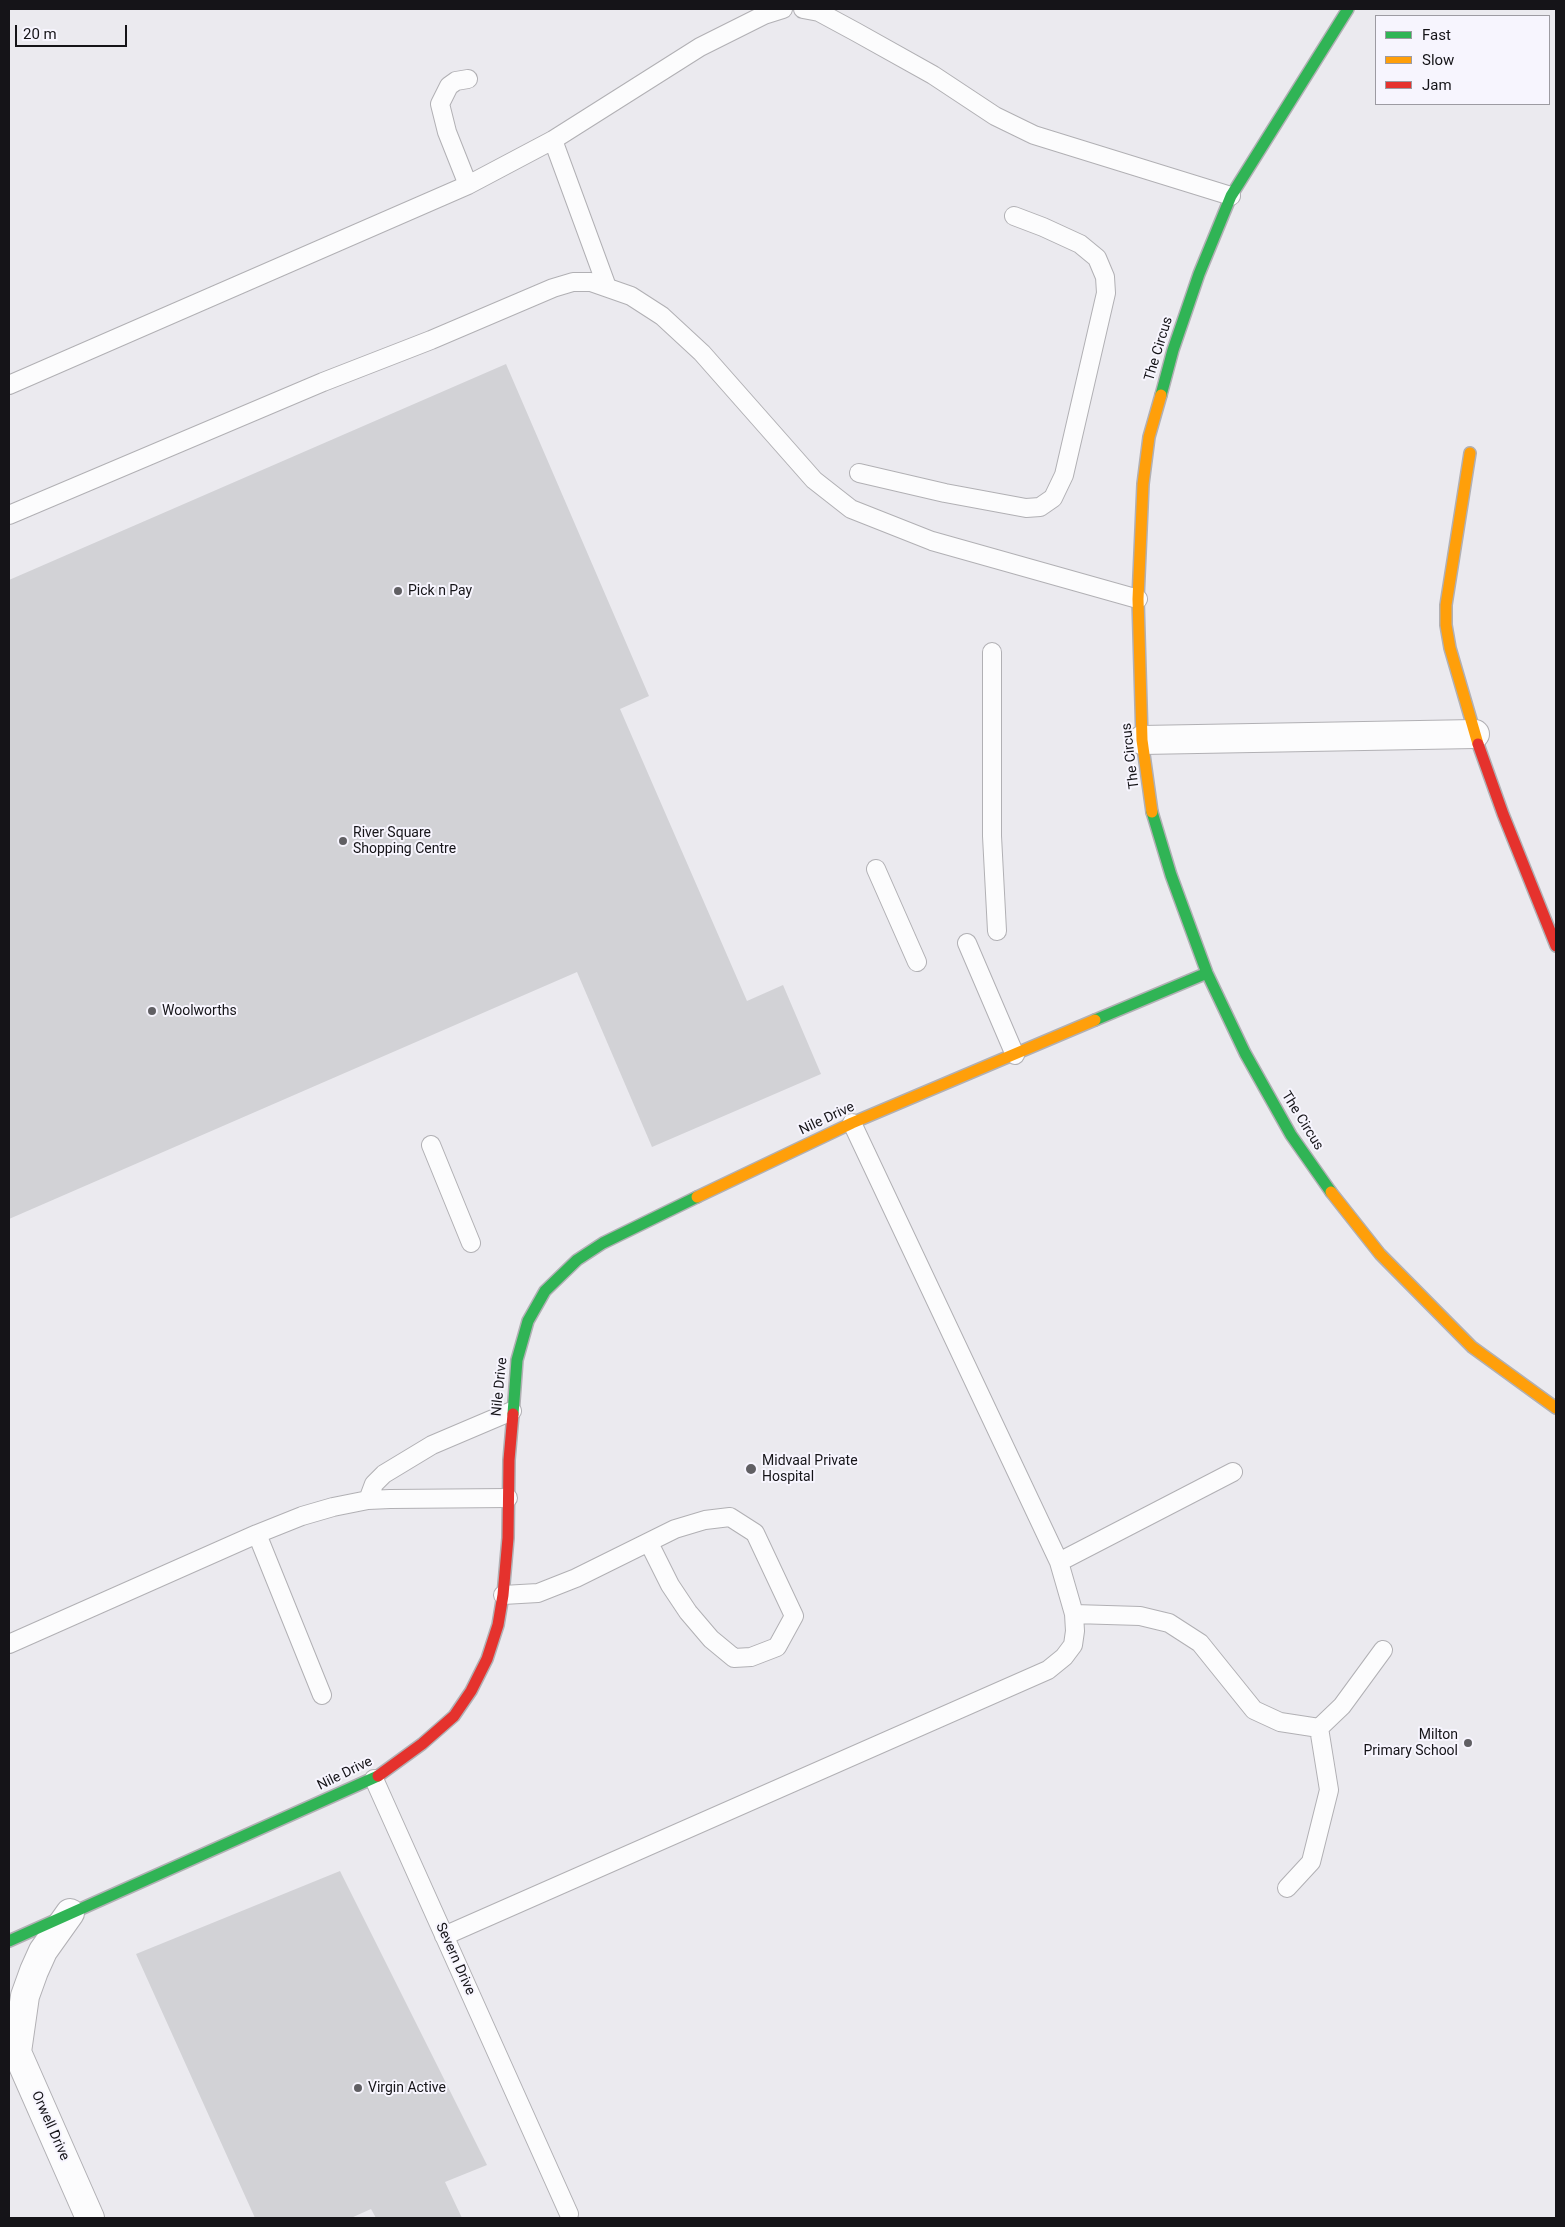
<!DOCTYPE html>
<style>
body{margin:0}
#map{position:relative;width:1565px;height:2227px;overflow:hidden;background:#ebeaef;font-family:Roboto,sans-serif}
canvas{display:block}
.frame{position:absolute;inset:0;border:10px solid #151418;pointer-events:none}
.legend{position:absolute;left:1375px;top:15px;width:175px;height:90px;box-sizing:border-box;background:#f7f5fe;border:1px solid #9d9ba2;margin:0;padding:6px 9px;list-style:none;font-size:15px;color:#151418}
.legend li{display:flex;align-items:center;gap:10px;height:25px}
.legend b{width:25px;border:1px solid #9d9ba2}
.scale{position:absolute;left:15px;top:25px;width:112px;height:22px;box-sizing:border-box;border:2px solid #151418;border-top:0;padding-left:6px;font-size:15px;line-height:18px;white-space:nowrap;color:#151418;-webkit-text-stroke:4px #f7f5fe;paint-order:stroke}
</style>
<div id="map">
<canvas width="1565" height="2227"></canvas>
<div class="frame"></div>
<ul class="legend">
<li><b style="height:6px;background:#30b455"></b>Fast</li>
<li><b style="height:6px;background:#ff9f0a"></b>Slow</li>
<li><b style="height:6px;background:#e5322d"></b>Jam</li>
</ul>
<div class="scale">20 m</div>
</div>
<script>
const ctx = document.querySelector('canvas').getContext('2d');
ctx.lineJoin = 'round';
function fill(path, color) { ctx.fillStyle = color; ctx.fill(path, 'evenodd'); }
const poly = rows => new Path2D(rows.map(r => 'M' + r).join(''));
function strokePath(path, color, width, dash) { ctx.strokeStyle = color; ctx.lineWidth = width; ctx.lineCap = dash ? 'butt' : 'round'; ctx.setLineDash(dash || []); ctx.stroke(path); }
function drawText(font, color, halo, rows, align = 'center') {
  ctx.font = font + ' Roboto,sans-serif'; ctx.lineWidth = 4; ctx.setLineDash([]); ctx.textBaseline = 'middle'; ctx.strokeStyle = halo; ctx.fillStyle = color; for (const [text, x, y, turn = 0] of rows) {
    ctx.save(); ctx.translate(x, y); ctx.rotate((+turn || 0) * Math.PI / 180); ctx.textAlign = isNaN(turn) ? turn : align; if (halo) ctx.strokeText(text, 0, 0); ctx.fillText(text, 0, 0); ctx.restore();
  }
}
fill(poly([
 [506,364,649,696,620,709,747,1001,783,985,821,1074,652,1147,577,972,9,1219,9,580],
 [340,1871,487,2165,445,2182,462,2218,376,2218,371,2209,351,2218,255,2218,136,1954]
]), '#d2d2d6');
const lane = poly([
 [803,9,819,12,856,32,933,75,995,116,1034,135,1231,196],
 [468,79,456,81,449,86,440,104,447,132,468,185],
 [553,140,607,287],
 [9,385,468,185,553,140,700,47,764,15,783,9],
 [859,473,945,493,1026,508,1040,507,1053,498,1064,475,1106,293,1105,277,1097,258,1080,244,1043,227,1014,216],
 [9,515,323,382,431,340,553,288,573,282,591,282,631,296,662,316,702,353,814,480,851,509,932,541,1138,599],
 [992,652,992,836,997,931],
 [876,869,917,962],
 [967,943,1015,1055],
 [431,1145,471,1243],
 [368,1500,374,1484,384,1474,432,1445,512,1411],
 [257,1534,322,1695],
 [1059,1562,1233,1472],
 [503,1595,538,1593,576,1578,675,1529,705,1520,730,1517,755,1533,794,1616,777,1647,751,1657,734,1658,711,1639,688,1612,670,1585,649,1543],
 [1074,1614,1140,1616,1169,1623,1200,1643,1254,1710,1280,1722,1319,1728,1342,1706,1383,1650],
 [9,1644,257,1534,302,1516,333,1507,368,1500,390,1499,508,1498],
 [374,1779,569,2214],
 [1287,1888,1311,1862,1329,1790,1319,1728],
 [444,1936,1048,1670,1064,1657,1073,1645,1075,1631,1074,1614,1059,1562,852,1123]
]);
const street = poly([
 [1142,740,1475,734],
 [9,2034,90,2218],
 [17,2052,25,1996,34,1971,43,1951,70,1913]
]);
const fast = poly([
 [1161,395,1173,350,1199,274,1231,196,1348,9],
 [1152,812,1171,875,1207,973,1245,1053,1291,1135,1331,1192],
 [1095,1020,1207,973],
 [513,1414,517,1360,528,1321,545,1291,577,1260,603,1243,697,1197],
 [9,1941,378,1776]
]);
const slow = poly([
 [1470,453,1446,605,1446,625,1450,648,1478,744],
 [1152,812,1142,740,1138,599,1143,484,1149,437,1161,395],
 [1331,1192,1380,1254,1472,1347,1556,1408],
 [697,1197,852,1123,1095,1020]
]);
const jam = poly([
 [1478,744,1503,814,1556,946],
 [378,1776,422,1744,454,1716,471,1691,487,1659,498,1625,503,1595,508,1538,509,1460,513,1414]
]);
strokePath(lane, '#b1b0b4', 20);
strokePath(street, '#b1b0b4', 30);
strokePath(fast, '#b1b0b4', 14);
strokePath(slow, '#b1b0b4', 14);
strokePath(jam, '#b1b0b4', 14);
strokePath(lane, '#fcfcfd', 18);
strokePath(street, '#fcfcfd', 28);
strokePath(fast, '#30b455', 11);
strokePath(slow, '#ff9f0a', 11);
strokePath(jam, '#e5322d', 11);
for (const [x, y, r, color] of [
 [398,591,5,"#605f63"],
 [343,841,5,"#605f63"],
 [152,1011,5,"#605f63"],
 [751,1469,6,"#605f63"],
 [1468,1743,5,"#605f63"],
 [358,2088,5,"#605f63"]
]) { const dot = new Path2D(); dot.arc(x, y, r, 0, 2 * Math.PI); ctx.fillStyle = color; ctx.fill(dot); strokePath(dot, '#f7f5fe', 2); }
drawText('14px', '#151418', '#f7f5fe', [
 ["The Circus",1159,349,-73],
 ["The Circus",1131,756,-97],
 ["Nile Drive",827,1119,-25],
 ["The Circus",1302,1121,58],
 ["Nile Drive",500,1387,-84],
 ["Nile Drive",345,1774,-26],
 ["Severn Drive",455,1959,66],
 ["Orwell Drive",50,2126,66]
]);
drawText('14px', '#151418', '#f7f5fe', [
 ["Pick n Pay",408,591],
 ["River Square",353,833],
 ["Shopping Centre",353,849],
 ["Woolworths",162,1011],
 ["Midvaal Private",762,1461],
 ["Hospital",762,1477],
 ["Milton",1458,1735,"right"],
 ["Primary School",1458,1751,"right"],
 ["Virgin Active",368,2088]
], 'left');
</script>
